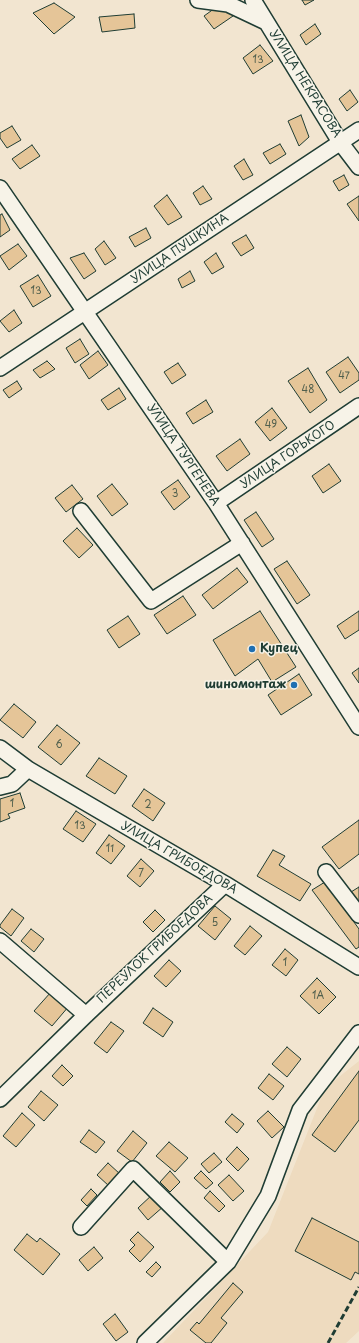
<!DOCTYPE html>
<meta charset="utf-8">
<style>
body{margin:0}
canvas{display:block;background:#f2e5d0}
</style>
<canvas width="359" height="1343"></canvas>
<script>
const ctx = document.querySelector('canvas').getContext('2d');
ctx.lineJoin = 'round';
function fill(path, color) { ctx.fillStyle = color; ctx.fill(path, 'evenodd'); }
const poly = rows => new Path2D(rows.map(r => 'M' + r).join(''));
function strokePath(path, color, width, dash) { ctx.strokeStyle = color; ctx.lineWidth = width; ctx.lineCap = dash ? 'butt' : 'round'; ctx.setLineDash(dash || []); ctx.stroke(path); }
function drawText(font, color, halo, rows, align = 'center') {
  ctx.font = font + ' "Playpen Sans",sans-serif'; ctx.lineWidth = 3; ctx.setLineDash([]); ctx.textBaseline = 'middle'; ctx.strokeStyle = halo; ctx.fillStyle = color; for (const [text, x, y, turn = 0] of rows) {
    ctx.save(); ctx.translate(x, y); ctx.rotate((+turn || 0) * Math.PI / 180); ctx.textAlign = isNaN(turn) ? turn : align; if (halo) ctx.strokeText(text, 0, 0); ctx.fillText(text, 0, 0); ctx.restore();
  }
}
fill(poly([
 [359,1061,359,1331,346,1343,163,1343,268,1232,325,1088]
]), '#eedbbf');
const building = poly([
 [302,0,314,0,305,5,302,0],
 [54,3,75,17,54,34,33,13,54,3],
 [222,3,233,16,214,29,204,16,222,3],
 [134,14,135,28,102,32,99,17,134,14],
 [315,24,321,34,306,45,300,35,315,24],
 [260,45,273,61,253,74,243,58,260,45],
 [350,90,358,102,347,111,339,99,350,90],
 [301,115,309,137,299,146,288,121,301,115],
 [12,126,21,140,7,148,0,138,0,133,12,126],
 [280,144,286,154,270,164,263,153,280,144],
 [32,145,40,156,20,169,12,159,32,145],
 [244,159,253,175,243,180,234,166,244,159],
 [344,175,349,185,339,191,333,181,344,175],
 [203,186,212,199,200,205,193,193,203,186],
 [167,195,182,217,168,225,154,206,167,195],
 [359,196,359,221,347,204,359,196],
 [2,214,10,230,0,237,0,215,2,214],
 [146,228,151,238,135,247,129,237,146,228],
 [246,235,254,248,241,256,232,243,246,235],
 [104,241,116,258,105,265,95,249,104,241],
 [18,244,27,256,9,270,0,256,18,244],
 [84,253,96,271,84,279,70,258,84,253],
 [216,253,224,267,212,274,204,262,216,253],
 [190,271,195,281,182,288,178,279,190,271],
 [38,275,51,296,33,307,20,286,38,275],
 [14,310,22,323,9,332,0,321,14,310],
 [80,339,89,354,75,363,66,348,80,339],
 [98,351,108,365,89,379,80,365,98,351],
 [348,357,359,373,359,380,340,393,326,372,348,357],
 [47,361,55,369,40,378,33,370,47,361],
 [178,363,186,375,172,384,164,372,178,363],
 [308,368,327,400,310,413,288,381,308,368],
 [17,381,22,389,9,398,3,390,17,381],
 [119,388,126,399,108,410,101,400,119,388],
 [206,400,213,412,193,424,186,413,206,400],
 [272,408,287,428,270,441,255,422,272,408],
 [240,439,250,454,227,471,216,456,240,439],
 [329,464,341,481,323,493,312,476,329,464],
 [178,480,190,497,174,510,161,492,178,480],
 [112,484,128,504,112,516,97,496,112,484],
 [72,485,83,499,66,512,55,498,72,485],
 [256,512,274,539,262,547,244,520,256,512],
 [77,528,93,545,79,558,63,541,77,528],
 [287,561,310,595,297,604,274,569,287,561],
 [237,568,248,582,213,609,202,595,237,568],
 [183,596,196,615,167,634,154,615,183,596],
 [260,611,296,667,272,682,258,659,235,676,213,640,260,611],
 [359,611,359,630,345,639,337,626,359,611],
 [128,616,140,634,119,648,107,630,128,616],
 [359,668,359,683,352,673,359,668],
 [299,674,312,695,281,715,268,695,299,674],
 [14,704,36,722,23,738,0,720,14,704],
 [57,725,80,743,61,765,38,747,57,725],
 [99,758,127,776,115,794,86,776,99,758],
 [144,789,165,803,153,821,132,806,144,789],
 [20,793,25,808,8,814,10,818,0,822,0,799,20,793],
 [76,811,96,824,83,842,63,829,76,811],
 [359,820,359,854,339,869,322,847,359,820],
 [109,835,125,846,111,864,96,853,109,835],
 [273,850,285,856,279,865,311,884,300,901,257,876,273,850],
 [141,859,154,871,140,887,127,876,141,859],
 [325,882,359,929,359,947,356,949,312,890,325,882],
 [359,887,359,902,351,892,359,887],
 [215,906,231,919,215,940,198,926,215,906],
 [12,909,24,918,11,936,0,927,0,925,12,909],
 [155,910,165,920,153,932,143,922,155,910],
 [250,926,262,936,245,955,234,946,250,926],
 [31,929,44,939,34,952,21,941,31,929],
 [285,949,298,960,286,976,272,965,285,949],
 [169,960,181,971,166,987,154,976,169,960],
 [317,978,336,997,319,1014,300,996,317,978],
 [51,992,69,1006,52,1026,34,1011,51,992],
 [153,1008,173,1022,163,1037,143,1023,153,1008],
 [111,1022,124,1031,107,1053,94,1043,111,1022],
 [287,1047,301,1059,287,1077,272,1064,287,1047],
 [62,1065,73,1076,63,1086,52,1076,62,1065],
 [359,1071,359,1120,335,1152,312,1135,359,1071],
 [269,1074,284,1086,273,1100,258,1088,269,1074],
 [41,1091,58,1105,44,1121,28,1107,41,1091],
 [268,1111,284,1127,272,1138,257,1121,268,1111],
 [22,1113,35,1125,16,1147,3,1136,22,1113],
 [232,1114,244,1124,237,1133,225,1122,232,1114],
 [89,1130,105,1142,96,1153,80,1142,89,1130],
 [133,1131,147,1143,132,1162,117,1151,133,1131],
 [169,1142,188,1158,175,1172,156,1156,169,1142],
 [237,1147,249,1159,238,1171,226,1159,237,1147],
 [214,1153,222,1162,209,1173,201,1164,214,1153],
 [108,1163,120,1174,109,1186,97,1175,108,1163],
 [170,1171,180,1182,170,1192,160,1182,170,1171],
 [201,1171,213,1183,206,1189,194,1178,201,1171],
 [229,1175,244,1191,233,1201,218,1185,229,1175],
 [91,1189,97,1195,87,1206,81,1200,91,1189],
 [210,1191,225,1206,219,1212,204,1198,210,1191],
 [153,1194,164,1206,148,1220,138,1208,153,1194],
 [312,1218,359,1242,359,1274,355,1272,351,1280,295,1251,312,1218],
 [138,1232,154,1247,140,1262,129,1251,135,1245,130,1240,138,1232],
 [27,1234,37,1242,40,1238,60,1254,43,1275,14,1250,27,1234],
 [94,1247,103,1258,88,1271,79,1260,94,1247],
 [156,1262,161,1267,152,1277,146,1272,156,1262],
 [233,1283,243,1292,221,1318,227,1323,211,1343,206,1343,190,1330,197,1322,199,1324,233,1283],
 [115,1314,128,1332,116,1341,103,1324,115,1314]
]);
fill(building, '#e5c598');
strokePath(building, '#1f3d34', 1);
const minor = poly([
 [198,0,228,4,266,22],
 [253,0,340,142,359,167],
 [0,188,216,503,359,727],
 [0,368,359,130],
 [216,503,359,406],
 [81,511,151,601,242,543],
 [0,748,28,769,57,786,225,884,359,967],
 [0,787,12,784,28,769],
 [326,872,359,915],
 [0,941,86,1015],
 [0,1099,86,1015,225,884],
 [81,1227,133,1169,228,1262],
 [145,1343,228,1262,268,1196,300,1110,359,1033]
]);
strokePath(minor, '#1f3d34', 18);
strokePath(minor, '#f7f3e8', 15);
strokePath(poly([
 [328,1343,359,1287]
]), '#1f3d34', 3, [6, 3]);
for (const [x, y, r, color] of [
 [252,649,4,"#1f6fb2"],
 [294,685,4,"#1f6fb2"]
]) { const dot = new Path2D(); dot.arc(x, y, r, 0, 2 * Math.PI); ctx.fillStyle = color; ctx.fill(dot); strokePath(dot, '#f7f3e8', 1.5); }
drawText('10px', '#505f4d', null, [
 ["13",258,60],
 ["13",36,291],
 ["47",344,376],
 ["48",308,390],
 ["49",271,425],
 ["3",175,494],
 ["6",59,745],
 ["1",12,804],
 ["2",148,805],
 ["13",80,826],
 ["11",110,849],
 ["7",141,874],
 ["5",215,923],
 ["1",285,963],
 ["1А",318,996]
]);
drawText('12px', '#1f3d34', '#f7f3e8', [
 ["УЛИЦА НЕКРАСОВА",305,84,58],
 ["УЛИЦА ПУШКИНА",180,249,-34],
 ["УЛИЦА ТУРГЕНЕВА",183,455,56],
 ["УЛИЦА ГОРЬКОГО",288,455,-34],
 ["УЛИЦА ГРИБОЕДОВА",179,858,30],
 ["ПЕРЕУЛОК ГРИБОЕДОВА",155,949,-43]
]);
drawText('bold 12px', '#1f3d34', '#f7f3e8', [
 ["Купец",260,649],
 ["шиномонтаж",286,685,"right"]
], 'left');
</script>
